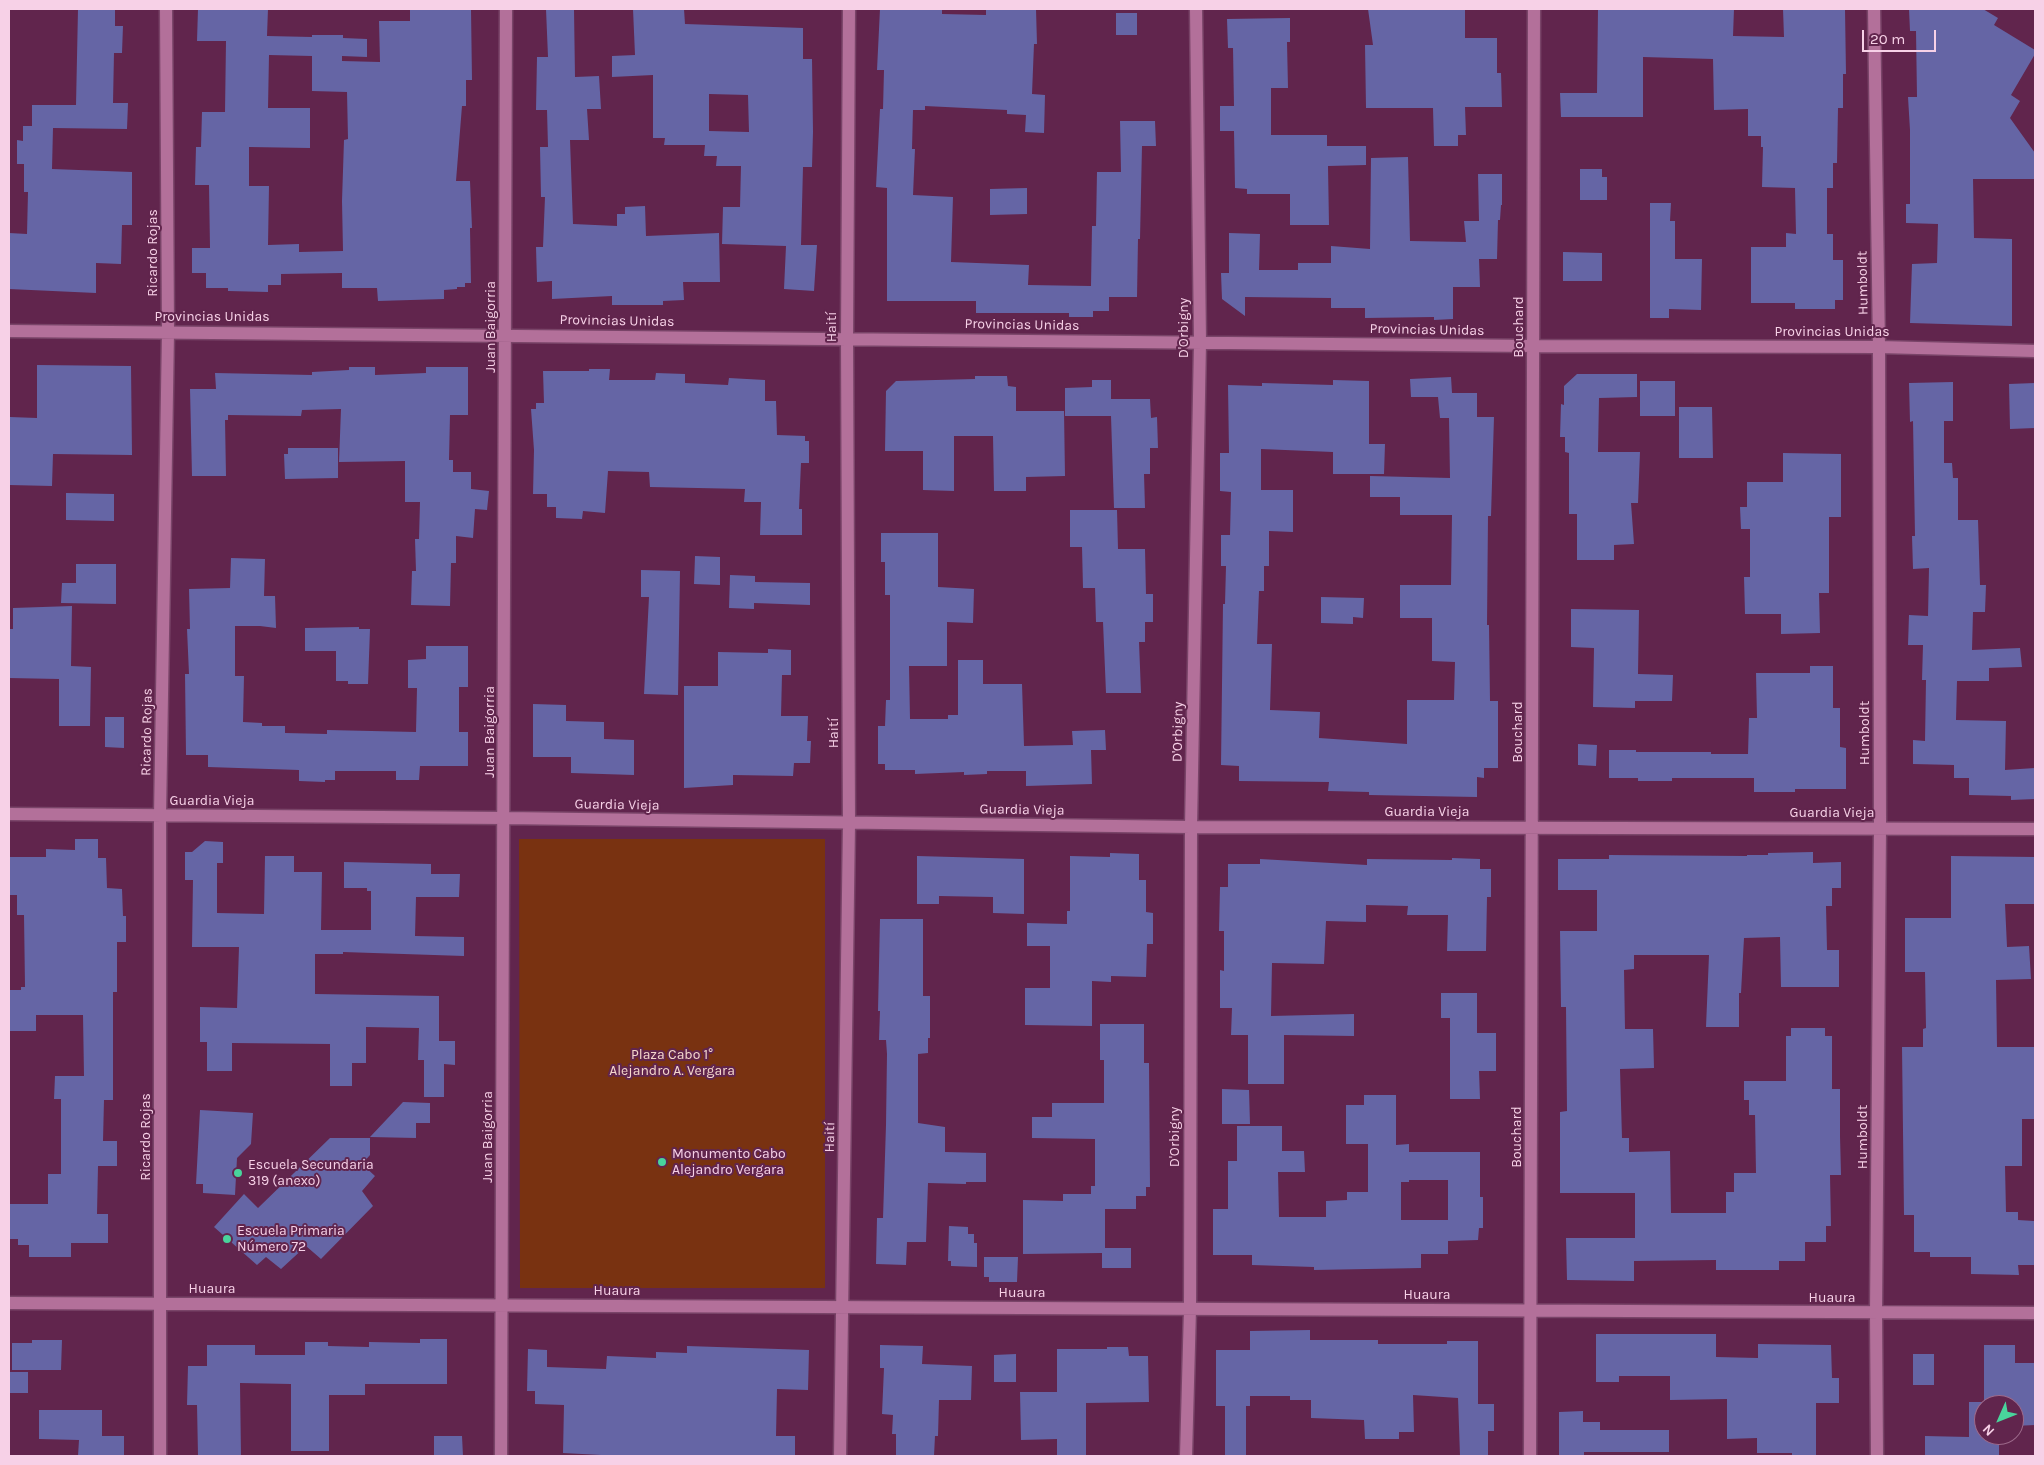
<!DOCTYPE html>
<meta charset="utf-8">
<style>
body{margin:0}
#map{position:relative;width:2044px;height:1465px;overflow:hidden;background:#61254d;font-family:Karla,sans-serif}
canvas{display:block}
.frame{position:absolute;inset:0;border:10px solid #f7d1e7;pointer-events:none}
.north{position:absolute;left:1974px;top:1395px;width:50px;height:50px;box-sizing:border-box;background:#61254d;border:1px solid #9d6a8b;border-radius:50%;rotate:226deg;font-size:14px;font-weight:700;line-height:20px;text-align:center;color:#f7d1e7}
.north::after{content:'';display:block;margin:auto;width:18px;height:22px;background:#49d49c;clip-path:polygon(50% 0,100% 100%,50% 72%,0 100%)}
.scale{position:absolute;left:1862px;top:30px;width:74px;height:22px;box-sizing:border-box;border:2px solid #f7d1e7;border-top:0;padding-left:6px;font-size:15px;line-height:18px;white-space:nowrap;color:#f7d1e7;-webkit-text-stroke:4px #61254d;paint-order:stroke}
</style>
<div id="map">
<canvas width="2044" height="1465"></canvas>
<div class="frame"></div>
<div class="north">N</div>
<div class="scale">20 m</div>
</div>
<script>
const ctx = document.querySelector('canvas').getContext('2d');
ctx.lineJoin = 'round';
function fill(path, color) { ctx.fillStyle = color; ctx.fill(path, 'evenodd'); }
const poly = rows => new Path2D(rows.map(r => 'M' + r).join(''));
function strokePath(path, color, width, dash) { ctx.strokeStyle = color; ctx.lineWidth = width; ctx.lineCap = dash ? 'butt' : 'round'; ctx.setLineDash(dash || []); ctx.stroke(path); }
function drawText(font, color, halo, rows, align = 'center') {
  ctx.font = font + ' Karla,sans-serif'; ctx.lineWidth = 4; ctx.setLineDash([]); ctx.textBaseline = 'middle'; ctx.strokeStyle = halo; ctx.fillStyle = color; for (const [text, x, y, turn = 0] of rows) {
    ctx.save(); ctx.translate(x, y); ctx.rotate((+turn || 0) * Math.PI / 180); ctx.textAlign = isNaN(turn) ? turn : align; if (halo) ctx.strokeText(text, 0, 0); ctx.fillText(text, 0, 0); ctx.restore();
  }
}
fill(poly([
 [519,839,825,839,825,1288,520,1288]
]), '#793211');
fill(poly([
 [78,9,115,9,115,26,123,26,122,53,114,53,113,103,128,103,127,129,53,128,52,169,132,172,132,225,122,225,121,264,96,263,96,293,9,289,9,233,27,234,28,192,24,192,24,164,17,164,17,140,23,141,23,126,32,126,32,105,76,105],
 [198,9,268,9,267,36,312,37,312,35,343,35,343,38,367,39,367,57,342,56,342,61,380,62,379,21,410,21,410,9,471,9,472,80,466,80,466,106,462,106,456,181,470,181,472,228,470,228,471,283,465,283,465,287,457,287,457,289,444,290,444,299,378,301,377,288,342,288,342,273,281,274,281,285,268,285,268,292,228,291,228,288,206,288,206,273,192,273,192,248,210,248,209,185,195,185,196,147,201,147,202,112,225,112,226,41,197,41],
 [269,55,312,56,312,91,347,92,348,139,344,140,342,201,343,251,299,252,299,244,268,245,269,186,249,186,249,147,310,148,310,108,268,108],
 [546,9,574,9,575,77,599,76,601,109,587,109,589,140,570,140,573,224,617,226,617,214,625,214,625,207,645,206,646,236,719,233,720,282,683,282,684,300,663,301,663,305,612,305,612,296,552,299,552,281,537,282,536,247,543,247,545,197,541,197,540,147,548,147,547,110,536,110,537,57,548,57],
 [633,9,684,9,685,24,803,28,803,59,812,59,813,132,812,167,803,167,801,245,817,245,814,291,784,289,786,246,722,244,723,207,740,207,741,166,716,166,717,156,704,156,705,145,664,145,665,138,653,138,653,75,612,77,612,56,635,55],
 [709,94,748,95,749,132,709,131],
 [880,9,942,9,942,14,986,15,986,9,1036,9,1037,44,1034,44,1032,94,1045,95,1044,133,1025,132,1026,115,1007,114,1007,110,925,106,925,110,913,110,912,149,915,149,913,195,953,197,951,262,1029,265,1028,285,1091,286,1092,226,1096,226,1097,172,1121,172,1120,121,1155,121,1156,146,1142,146,1140,239,1138,239,1137,297,1109,297,1109,311,1093,311,1093,317,1069,317,1069,313,976,313,976,301,887,301,887,188,876,187,880,109,883,109,884,70,877,70],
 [1368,9,1465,10,1465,38,1497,38,1497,73,1501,73,1502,107,1465,107,1466,135,1458,135,1458,146,1434,146,1433,108,1366,108,1365,45,1373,45],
 [1598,9,1734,9,1733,36,1784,37,1783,9,1845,9,1846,74,1843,74,1843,108,1838,108,1837,163,1833,163,1833,188,1827,188,1827,234,1833,234,1833,260,1843,260,1843,300,1835,300,1835,309,1795,309,1795,303,1751,303,1751,247,1786,247,1786,233,1796,234,1795,188,1762,187,1763,147,1761,147,1761,136,1748,136,1748,109,1714,110,1713,59,1643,57,1643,117,1561,117,1560,93,1597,93],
 [1909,9,1983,9,1998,18,1994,25,2035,50,2035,54,2011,95,2020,101,2010,118,2035,153,2035,179,1973,179,1974,238,2012,239,2012,326,1910,323,1912,264,1937,263,1938,224,1906,223,1906,204,1910,204,1910,130,1908,97,1917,97,1916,31,1910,31],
 [1116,13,1137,13,1137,35,1116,35],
 [1290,18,1290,42,1287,42,1288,88,1271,88,1271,135,1327,135,1327,146,1366,146,1366,165,1328,166,1329,225,1290,225,1290,194,1247,194,1247,189,1235,188,1234,131,1220,131,1220,106,1234,106,1233,48,1228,48,1227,19],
 [1408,157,1410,241,1466,242,1464,221,1479,221,1478,174,1502,174,1502,205,1501,205,1500,220,1498,220,1497,259,1479,259,1480,287,1453,287,1453,319,1434,320,1434,317,1365,318,1365,308,1331,308,1331,298,1245,297,1245,316,1222,299,1221,273,1229,273,1229,233,1260,234,1259,270,1298,270,1298,263,1331,263,1331,246,1370,249,1371,158],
 [1580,169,1602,169,1602,177,1607,177,1607,200,1580,200],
 [1027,188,1027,214,990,215,990,189],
 [1650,203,1671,203,1670,221,1675,221,1675,259,1702,259,1701,310,1669,309,1669,318,1650,318],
 [1563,252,1602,253,1602,281,1563,281],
 [37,365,131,366,132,455,53,454,52,486,9,485,10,417,37,418],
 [349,367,375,367,375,375,426,373,426,367,468,367,468,415,450,415,449,460,453,460,453,472,471,472,471,489,489,491,487,510,475,509,473,538,456,536,456,563,451,563,450,606,411,605,412,571,416,571,415,539,419,539,420,502,405,502,405,461,339,462,341,409,302,410,301,416,228,415,228,420,225,420,226,476,192,476,190,389,216,389,215,373,312,375,312,372,349,370],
 [589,369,610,369,609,380,655,380,656,373,685,374,685,383,728,385,729,378,765,380,765,401,776,401,777,435,805,436,805,441,809,441,809,463,801,463,799,509,802,509,802,535,760,535,761,502,744,502,745,489,650,487,649,472,608,471,605,513,583,511,582,519,556,518,556,507,547,507,547,494,533,494,534,450,531,409,536,409,536,403,544,403,543,371,589,371],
 [1577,374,1637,374,1637,397,1599,398,1598,452,1640,452,1638,503,1631,503,1634,544,1614,545,1614,560,1577,560,1577,514,1569,514,1569,453,1565,452,1565,437,1560,437,1561,404,1564,405,1564,386],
 [975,376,1007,376,1008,386,1016,387,1016,411,1064,411,1065,476,1026,477,1026,491,994,491,993,436,954,436,954,491,923,490,923,451,885,451,886,391,896,381,975,379],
 [1451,377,1452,393,1477,393,1477,417,1494,417,1491,516,1488,516,1487,625,1489,625,1490,701,1498,701,1498,768,1484,768,1484,778,1477,777,1477,797,1369,795,1369,792,1328,791,1329,782,1239,781,1239,766,1221,765,1223,604,1225,604,1226,566,1221,566,1221,535,1230,535,1231,492,1220,491,1220,453,1229,453,1228,385,1262,386,1262,383,1333,385,1333,380,1369,381,1369,444,1385,444,1384,474,1333,474,1333,452,1261,449,1261,490,1293,490,1293,532,1269,531,1269,566,1264,566,1264,591,1259,591,1257,644,1272,644,1270,710,1320,712,1319,738,1407,744,1407,700,1454,700,1455,662,1432,661,1432,618,1400,618,1400,585,1451,585,1452,515,1400,515,1400,497,1370,497,1370,476,1450,478,1449,418,1440,418,1438,397,1411,397,1410,379],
 [1092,380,1111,380,1111,399,1150,399,1151,418,1157,417,1158,448,1150,448,1150,474,1144,474,1145,508,1114,508,1111,416,1065,416,1065,388,1092,387],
 [1640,381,1675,381,1675,416,1640,416],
 [1953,382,1953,421,1944,421,1944,463,1952,463,1953,478,1958,478,1958,520,1978,520,1980,585,1986,585,1985,612,1973,612,1972,650,2020,648,2022,667,1989,668,1989,681,1957,681,1956,720,2006,721,2005,770,2035,768,2035,799,2011,800,2011,796,1969,795,1969,778,1954,778,1954,765,1913,764,1913,740,1925,741,1926,680,1922,680,1923,645,1908,645,1909,615,1928,616,1929,568,1913,569,1912,536,1915,536,1913,421,1910,422,1909,383],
 [2035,383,2035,428,2010,429,2009,384],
 [1679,407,1712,407,1713,458,1679,458],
 [288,448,338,448,338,478,285,479,284,454,288,454],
 [1783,453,1841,454,1841,517,1829,517,1829,593,1819,593,1820,633,1781,634,1781,614,1745,614,1744,577,1750,577,1750,529,1741,529,1740,507,1747,507,1747,482,1783,482],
 [66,493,114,494,114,521,66,520],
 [1070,510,1117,510,1118,549,1145,549,1146,594,1153,594,1153,622,1145,622,1145,642,1139,642,1141,693,1106,693,1103,622,1096,622,1095,588,1083,588,1082,547,1070,547],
 [881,533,938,533,938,587,974,589,973,623,947,622,947,666,909,666,910,719,948,719,948,715,958,715,958,660,983,660,983,684,1022,684,1024,746,1073,745,1072,731,1105,730,1106,750,1091,750,1092,784,1026,786,1026,771,987,771,987,774,964,775,964,772,915,774,915,770,885,770,885,764,878,764,878,726,885,726,886,700,890,700,890,595,885,595,885,562,881,562],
 [695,556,720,557,720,585,694,584],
 [231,558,265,559,264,596,275,596,276,628,260,626,235,626,235,676,244,676,243,722,262,723,262,726,285,726,285,733,327,734,327,730,416,732,417,688,408,688,408,660,426,659,426,646,468,646,468,687,459,687,459,732,468,732,468,766,420,766,419,780,396,780,396,771,335,771,335,780,325,780,325,782,299,781,299,770,208,767,208,755,186,755,185,674,189,674,187,629,190,629,189,589,230,588],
 [76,564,116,564,116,604,61,603,62,583,76,583],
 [641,570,680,571,678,695,644,694,649,597,641,597],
 [730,575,755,576,755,582,810,583,810,605,754,603,754,609,729,608],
 [1321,597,1364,598,1363,618,1353,617,1353,624,1321,623],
 [72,606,71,666,91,667,90,726,59,726,59,679,9,678,9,629,13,629,13,608],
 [1571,609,1639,610,1638,674,1673,675,1672,701,1635,701,1635,708,1593,707,1594,648,1571,647],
 [359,627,359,629,370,629,368,684,348,684,348,681,336,681,336,651,305,651,305,628],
 [768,649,791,650,791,675,782,675,781,716,808,716,807,741,811,741,810,763,794,763,793,776,733,775,733,785,684,788,684,686,718,686,718,652,768,653],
 [1810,666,1833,666,1833,708,1840,708,1840,747,1846,748,1846,789,1795,789,1795,792,1754,792,1754,778,1672,778,1672,781,1638,781,1638,778,1609,778,1609,750,1636,750,1636,752,1711,752,1711,754,1748,754,1749,718,1757,718,1756,673,1810,673],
 [533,704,566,705,566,721,604,722,604,739,634,740,634,775,571,773,571,757,533,757],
 [105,717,124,717,124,748,105,747],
 [1578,744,1597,745,1596,766,1578,765],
 [75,839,98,839,98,858,106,858,107,888,122,889,123,916,126,916,126,942,117,942,117,992,113,992,113,1100,104,1100,103,1141,117,1141,117,1166,98,1166,97,1214,108,1214,108,1243,71,1243,71,1257,29,1257,29,1245,18,1245,18,1239,9,1239,9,1204,48,1204,48,1174,61,1174,61,1099,54,1099,55,1076,84,1076,83,1015,36,1015,36,1031,9,1031,9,990,21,990,21,987,25,987,24,915,17,915,17,895,9,895,9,857,46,857,46,849,75,850],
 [205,841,223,842,223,863,217,863,217,913,264,914,265,856,294,856,294,872,322,872,321,930,371,930,371,891,367,891,367,888,344,888,344,862,431,864,431,874,460,874,459,897,416,897,415,936,464,937,464,956,343,952,343,954,315,954,315,994,439,996,439,1041,455,1041,455,1065,444,1064,444,1097,424,1097,424,1060,418,1060,419,1028,366,1027,366,1063,352,1063,352,1086,330,1086,330,1044,232,1043,232,1071,207,1071,207,1042,200,1042,200,1007,237,1008,239,947,192,947,193,880,185,880,185,852,192,852],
 [1813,852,1813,863,1841,862,1841,888,1832,888,1832,906,1826,906,1827,950,1839,950,1839,987,1781,987,1780,937,1744,938,1741,993,1739,993,1739,1027,1706,1027,1709,955,1634,955,1634,969,1624,970,1625,1029,1653,1029,1654,1068,1620,1069,1622,1138,1629,1138,1629,1152,1670,1151,1671,1213,1726,1213,1726,1192,1734,1192,1734,1173,1756,1173,1755,1115,1749,1115,1749,1100,1744,1100,1744,1081,1786,1081,1786,1036,1791,1036,1791,1028,1825,1028,1825,1036,1832,1036,1832,1089,1840,1089,1840,1136,1841,1175,1830,1175,1831,1226,1826,1226,1826,1242,1805,1242,1805,1261,1779,1261,1779,1270,1716,1270,1716,1260,1634,1261,1634,1281,1567,1280,1566,1238,1635,1238,1635,1193,1560,1193,1560,1112,1567,1111,1566,1007,1561,1007,1560,931,1597,931,1597,890,1558,890,1558,859,1609,859,1609,855,1747,856,1747,855,1768,855,1768,853],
 [1110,853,1139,854,1139,880,1146,880,1146,912,1153,913,1153,944,1147,944,1146,977,1111,976,1111,982,1092,981,1092,1026,1025,1025,1025,988,1050,988,1050,946,1027,946,1027,923,1067,924,1067,911,1070,911,1070,856,1110,857],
 [917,856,1024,859,1024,914,993,913,993,897,939,896,939,904,917,904],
 [1951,856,2035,857,2035,904,2005,904,2007,947,2029,946,2031,979,1996,980,1997,1047,2035,1047,2035,1119,2022,1119,2022,1166,2005,1166,2006,1212,2018,1212,2018,1220,2034,1221,2035,1223,2034,1265,2018,1265,2019,1275,1971,1274,1971,1257,1930,1257,1930,1252,1914,1252,1914,1215,1904,1215,1902,1047,1923,1047,1923,1029,1926,1028,1925,972,1905,972,1905,918,1951,918],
 [1452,858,1480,859,1480,869,1491,869,1491,897,1487,897,1486,951,1447,951,1448,915,1407,915,1408,906,1366,905,1366,922,1326,921,1324,964,1272,963,1271,1016,1354,1014,1354,1036,1284,1035,1284,1084,1248,1084,1248,1035,1231,1035,1232,1008,1220,1008,1220,970,1224,971,1224,931,1219,931,1220,887,1228,887,1228,864,1260,864,1260,859,1367,865,1367,859,1452,860],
 [880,919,923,919,923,996,930,996,930,1038,928,1038,928,1053,918,1054,918,1123,945,1127,945,1152,986,1153,986,1182,966,1182,966,1184,928,1183,926,1242,907,1242,906,1265,876,1264,877,1218,883,1218,886,1125,887,1054,886,1040,879,1040,880,1011,878,1011],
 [1441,993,1477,993,1477,1033,1496,1033,1496,1071,1479,1071,1480,1099,1450,1099,1450,1018,1441,1018],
 [1100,1024,1144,1024,1144,1063,1149,1063,1150,1187,1146,1187,1146,1196,1136,1196,1136,1209,1105,1209,1105,1248,1131,1248,1131,1268,1102,1268,1102,1253,1023,1254,1023,1200,1063,1201,1063,1194,1091,1194,1091,1186,1095,1186,1095,1139,1032,1138,1032,1117,1052,1117,1052,1103,1104,1103,1104,1060,1100,1060],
 [1222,1089,1249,1090,1250,1124,1222,1124],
 [1364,1095,1396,1095,1396,1145,1409,1144,1409,1152,1480,1152,1480,1197,1483,1197,1483,1228,1479,1228,1478,1240,1448,1241,1448,1254,1421,1254,1421,1268,1314,1270,1314,1267,1252,1265,1252,1255,1213,1255,1213,1209,1228,1209,1228,1161,1237,1161,1237,1126,1282,1126,1282,1151,1304,1151,1305,1172,1278,1172,1279,1217,1326,1217,1326,1201,1347,1200,1347,1192,1368,1192,1368,1144,1346,1144,1346,1105,1364,1105],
 [1409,1180,1448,1180,1448,1220,1401,1220,1401,1182,1409,1182],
 [403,1102,430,1103,430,1123,416,1123,416,1138,370,1137],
 [200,1110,253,1113,251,1144,237,1158,235,1195,203,1193,203,1184,196,1184],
 [330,1138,370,1138,370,1155,362,1164,375,1176,362,1191,373,1206,321,1259,306,1246,281,1269,266,1257,257,1265,214,1227,244,1194,258,1208],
 [949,1226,968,1227,968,1234,974,1234,974,1243,977,1243,977,1267,951,1266,951,1261,948,1261],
 [984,1257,1018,1257,1017,1282,989,1282,989,1277,984,1277],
 [1310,1330,1310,1340,1378,1340,1378,1344,1447,1344,1447,1341,1478,1341,1478,1404,1494,1404,1494,1431,1488,1431,1488,1456,1460,1456,1458,1398,1413,1395,1414,1432,1399,1432,1399,1439,1365,1439,1364,1420,1311,1418,1311,1400,1290,1400,1290,1396,1250,1396,1250,1406,1246,1406,1246,1456,1225,1456,1225,1406,1216,1406,1216,1350,1250,1350,1250,1331],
 [1596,1334,1716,1334,1716,1357,1758,1358,1758,1344,1831,1345,1832,1378,1839,1378,1839,1403,1816,1403,1816,1456,1792,1456,1792,1453,1757,1453,1757,1438,1727,1439,1727,1399,1670,1400,1670,1376,1619,1376,1619,1382,1596,1382],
 [420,1339,447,1339,447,1384,365,1384,365,1395,329,1395,329,1451,291,1451,291,1384,240,1383,241,1456,198,1456,197,1405,187,1405,188,1366,207,1366,207,1345,255,1345,255,1355,305,1355,305,1342,328,1342,328,1346,369,1347,369,1342,420,1343],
 [32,1340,62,1340,61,1370,12,1370,12,1343,32,1343],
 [880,1345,923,1346,922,1364,972,1366,971,1400,939,1400,938,1436,935,1436,934,1456,896,1456,896,1434,892,1434,893,1415,882,1414,884,1368,880,1368],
 [1984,1345,2015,1345,2015,1363,2035,1363,2035,1425,2014,1426,2014,1405,1984,1405,1984,1435,2003,1435,2003,1441,1999,1441,1999,1456,1925,1456,1925,1436,1969,1437,1969,1402,1984,1402],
 [687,1346,809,1350,808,1390,777,1389,776,1436,795,1436,795,1456,620,1456,563,1453,564,1405,535,1404,535,1391,527,1391,528,1349,547,1350,547,1367,606,1369,607,1356,656,1358,656,1352,687,1353],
 [1107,1347,1128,1347,1129,1356,1148,1356,1149,1402,1086,1403,1086,1456,1057,1456,1057,1439,1021,1440,1020,1392,1057,1392,1057,1349,1107,1349],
 [1016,1354,1016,1382,994,1382,994,1355],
 [1913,1354,1934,1354,1934,1385,1913,1385],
 [9,1372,28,1372,28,1393,9,1393],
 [39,1410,102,1410,102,1436,124,1436,124,1456,78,1456,79,1440,39,1439],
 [1583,1411,1583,1422,1600,1422,1600,1430,1669,1430,1669,1452,1584,1452,1584,1456,1559,1456,1559,1412],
 [434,1436,462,1436,463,1456,434,1456]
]), '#6565a5');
const minor = poly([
 [1874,9,1879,347,1880,828,1876,1313,1877,1456],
 [9,331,1534,346,1879,347,2035,351],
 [9,814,504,818,1191,827,2035,829],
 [9,1303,2035,1313],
 [160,1456,160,816,168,332,166,9],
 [501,1456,506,9],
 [840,1456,849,823,847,338,849,9],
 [1186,1456,1190,1309,1191,827,1200,342,1196,9],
 [1530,1456,1534,9]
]);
strokePath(minor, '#794468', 15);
strokePath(minor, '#b3709a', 12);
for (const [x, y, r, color] of [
 [662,1162,5,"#49d49c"],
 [238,1173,5,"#49d49c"],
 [227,1239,5,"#49d49c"]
]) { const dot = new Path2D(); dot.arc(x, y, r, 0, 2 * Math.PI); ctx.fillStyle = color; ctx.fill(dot); strokePath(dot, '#61254d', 2); }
drawText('14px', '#f7d1e7', '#61254d', [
 ["Ricardo Rojas",153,253,-90],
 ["Humboldt",1863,283,-91],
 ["Provincias Unidas",212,317],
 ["Provincias Unidas",617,321,1],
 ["Provincias Unidas",1022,325,1],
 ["Juan Baigorria",491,327,-90],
 ["Haití",832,327,-90],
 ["Bouchard",1519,327,-90],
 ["D'Orbigny",1184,328,-90],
 ["Provincias Unidas",1427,330,1],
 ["Provincias Unidas",1832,332],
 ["Ricardo Rojas",147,732,-89],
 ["Juan Baigorria",490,732,-90],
 ["D'Orbigny",1178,732,-89],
 ["Bouchard",1518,732,-90],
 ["Haití",834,733,-90],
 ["Humboldt",1865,733,-90],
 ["Guardia Vieja",212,801],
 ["Guardia Vieja",617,805,1],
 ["Guardia Vieja",1022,810,1],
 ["Guardia Vieja",1427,812],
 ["Guardia Vieja",1832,813],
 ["Ricardo Rojas",146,1137,-90],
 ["Juan Baigorria",488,1137,-90],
 ["Haití",830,1137,-89],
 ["D'Orbigny",1175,1137,-90],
 ["Bouchard",1517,1137,-90],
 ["Humboldt",1863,1137,-90],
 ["Huaura",212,1289],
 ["Huaura",617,1291],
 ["Huaura",1022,1293],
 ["Huaura",1427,1295],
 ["Huaura",1832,1298]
]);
drawText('14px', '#f5d8cc', '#61254d', [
 ["Plaza Cabo 1°",672,1055],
 ["Alejandro A. Vergara",672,1071]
]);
drawText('14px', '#f7d1e7', '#61254d', [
 ["Monumento Cabo",672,1154],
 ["Alejandro Vergara",672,1170],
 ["Escuela Secundaria",248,1165],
 ["319 (anexo)",248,1181],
 ["Escuela Primaria",237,1231],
 ["Número 72",237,1247]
], 'left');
</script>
